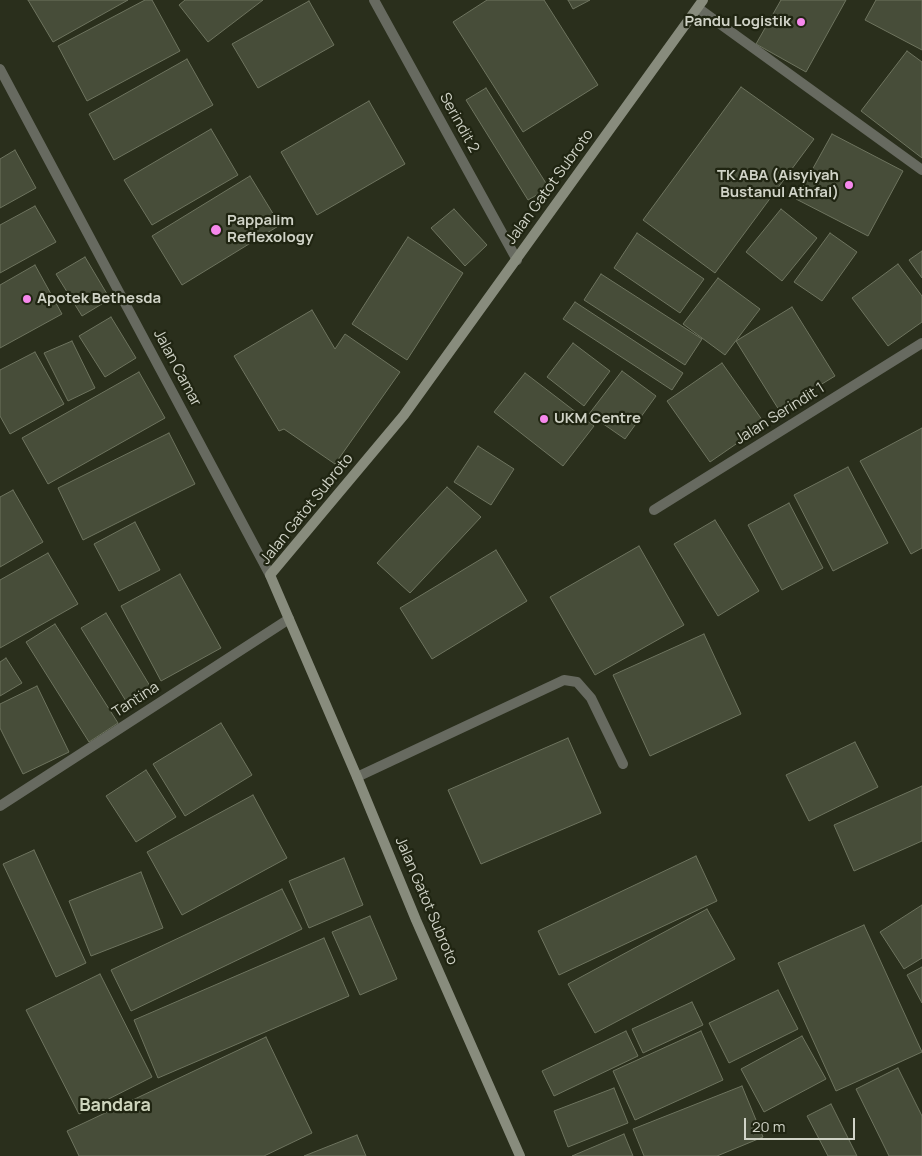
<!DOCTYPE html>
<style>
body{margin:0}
#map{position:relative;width:922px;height:1156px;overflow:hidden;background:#2a2f1c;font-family:Manrope,sans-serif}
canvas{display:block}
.scale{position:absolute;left:744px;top:1118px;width:111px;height:22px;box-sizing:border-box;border:2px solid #d0d3c7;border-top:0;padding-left:6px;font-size:15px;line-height:18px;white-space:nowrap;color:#d0d3c7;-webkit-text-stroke:4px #202512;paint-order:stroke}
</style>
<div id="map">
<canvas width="922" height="1156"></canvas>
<div class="scale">20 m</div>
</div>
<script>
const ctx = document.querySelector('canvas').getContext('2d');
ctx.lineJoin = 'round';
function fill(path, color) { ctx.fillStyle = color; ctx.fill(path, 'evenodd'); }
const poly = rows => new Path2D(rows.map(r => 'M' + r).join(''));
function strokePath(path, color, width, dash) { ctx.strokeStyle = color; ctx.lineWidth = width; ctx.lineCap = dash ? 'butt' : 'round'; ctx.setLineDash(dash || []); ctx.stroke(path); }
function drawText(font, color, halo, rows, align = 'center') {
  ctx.font = font + ' Manrope,sans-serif'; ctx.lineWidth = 4.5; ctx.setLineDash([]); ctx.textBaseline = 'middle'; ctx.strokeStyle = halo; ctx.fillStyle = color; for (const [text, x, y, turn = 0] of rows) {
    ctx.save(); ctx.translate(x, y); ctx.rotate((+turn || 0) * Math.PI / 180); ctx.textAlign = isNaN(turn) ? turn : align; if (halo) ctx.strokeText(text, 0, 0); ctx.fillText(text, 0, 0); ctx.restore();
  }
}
const building = poly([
 [28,0,128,0,53,42,28,0],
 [145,0,152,0,180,51,87,101,58,46,145,0],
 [185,0,263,0,208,42,179,5,185,0],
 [487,0,544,0,598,85,523,132,453,22,487,0],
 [568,0,590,0,573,9,568,0],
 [781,0,846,0,806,72,756,44,781,0],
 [876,0,922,0,922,50,865,20,876,0],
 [309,1,334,45,258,88,232,44,309,1],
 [907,51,922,62,922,158,861,111,907,51],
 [187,59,213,105,114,160,89,114,187,59],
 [741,87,814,139,715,273,643,220,741,87],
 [486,88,549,188,528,200,466,100,486,88],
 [369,101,405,164,317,215,281,152,369,101],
 [211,129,238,175,152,225,124,180,211,129],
 [832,134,903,171,868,236,796,199,832,134],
 [15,150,36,188,0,208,0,159,15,150],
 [250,176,280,225,182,285,152,236,250,176],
 [35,206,56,242,0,273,0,225,35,206],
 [454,209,487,245,465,266,431,228,454,209],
 [781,209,817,238,782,281,746,252,781,209],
 [637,233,704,279,680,313,614,268,637,233],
 [830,233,857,252,822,301,794,282,830,233],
 [408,237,463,273,407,360,352,324,408,237],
 [922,251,922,278,909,260,922,251],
 [85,257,110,299,82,316,56,274,85,257],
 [898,264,922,296,922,322,888,346,852,298,898,264],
 [35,265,62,314,0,348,0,285,35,265],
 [601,274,702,339,685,365,584,300,601,274],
 [718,278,760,309,725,355,683,324,718,278],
 [575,302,683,373,672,390,563,319,575,302],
 [792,307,835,376,779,410,736,341,792,307],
 [312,310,335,349,345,334,400,372,335,464,284,429,279,431,234,356,312,310],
 [111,317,136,358,105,377,79,336,111,317],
 [72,341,95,388,68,401,44,353,72,341],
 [573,343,610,371,584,406,547,377,573,343],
 [35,352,64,404,10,434,0,416,0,370,35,352],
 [722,363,765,424,710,462,667,401,722,363],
 [622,371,656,396,625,439,589,414,622,371],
 [139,372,165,418,48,484,22,438,139,372],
 [525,373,594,426,563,466,494,412,525,373],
 [922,428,922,548,911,554,860,461,922,428],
 [169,433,195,484,83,540,58,488,169,433],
 [478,446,514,469,491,505,454,482,478,446],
 [848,467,888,543,833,571,794,495,848,467],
 [447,487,481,517,410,593,377,563,447,487],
 [13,490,43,542,0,567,0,497,13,490],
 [789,503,823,568,782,590,748,525,789,503],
 [715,520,759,591,718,616,674,544,715,520],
 [135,522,160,570,119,591,94,544,135,522],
 [639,546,684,625,595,675,550,597,639,546],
 [496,550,527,601,432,659,400,608,496,550],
 [48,553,78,604,0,648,0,580,48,553],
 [180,574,221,648,161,681,121,606,180,574],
 [106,613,153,691,129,706,81,628,106,613],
 [55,624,118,723,89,742,26,642,55,624],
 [704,634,741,714,650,756,613,675,704,634],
 [6,658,22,683,0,696,0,662,6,658],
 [37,686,69,752,23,774,0,728,0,704,37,686],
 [221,723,252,775,185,816,153,764,221,723],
 [568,738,601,813,481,864,448,790,568,738],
 [855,742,878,787,809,821,786,775,855,742],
 [146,770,176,817,136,842,106,796,146,770],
 [922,786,922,841,854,871,834,825,922,786],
 [253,795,287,858,182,915,147,852,253,795],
 [34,850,86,963,56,977,3,864,34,850],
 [696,856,717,901,559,975,538,931,696,856],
 [344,858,363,905,309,928,289,881,344,858],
 [141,872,163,928,91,956,69,901,141,872],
 [282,889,302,929,131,1011,111,970,282,889],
 [922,905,922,958,904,969,880,932,922,905],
 [707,909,735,959,595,1033,568,984,707,909],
 [370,916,397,979,360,995,332,932,370,916],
 [864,925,922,1052,836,1091,778,963,864,925],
 [324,938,349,996,158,1078,134,1020,324,938],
 [922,967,922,1003,907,975,922,967],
 [100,974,152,1077,79,1114,26,1010,100,974],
 [778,990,798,1029,729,1063,709,1023,778,990],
 [692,1002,703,1025,643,1053,632,1029,692,1002],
 [626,1031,638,1056,554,1096,542,1071,626,1031],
 [701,1031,723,1080,635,1120,613,1071,701,1031],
 [802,1036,826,1079,764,1112,741,1069,802,1036],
 [266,1037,312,1133,264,1156,79,1156,67,1131,266,1037],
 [898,1068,922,1116,922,1156,889,1156,856,1089,898,1068],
 [742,1086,763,1137,717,1156,644,1156,633,1129,742,1086],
 [614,1088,628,1123,568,1147,554,1111,614,1088],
 [831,1104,857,1156,828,1156,807,1116,831,1104],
 [624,1134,633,1156,572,1156,624,1134],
 [357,1135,366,1156,304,1156,357,1135]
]);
fill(building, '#474d39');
strokePath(building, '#6e745f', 1);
strokePath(poly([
 [374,0,517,260],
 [698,8,922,170],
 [0,69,270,575],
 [654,510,922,343],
 [357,777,564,680,577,682,591,698,623,764],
 [0,806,289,619]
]), '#676a60', 10);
strokePath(poly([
 [520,1156,416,920,357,777,270,575,404,415,703,0]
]), '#888c7d', 10);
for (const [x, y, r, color] of [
 [801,22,5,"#f688ec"],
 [849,185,5,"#f688ec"],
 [216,230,6,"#f688ec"],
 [27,299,5,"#f688ec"],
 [544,419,5,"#f688ec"]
]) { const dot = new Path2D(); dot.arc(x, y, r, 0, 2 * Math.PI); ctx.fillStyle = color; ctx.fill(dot); strokePath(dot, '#202512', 2); }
drawText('bold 15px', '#d0d3c7', '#202512', [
 ["Pandu Logistik",791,22,"right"],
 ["TK ABA (Aisyiyah",839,176,"right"],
 ["Bustanul Athfal)",839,193,"right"],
 ["Pappalim",227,221],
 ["Reflexology",227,238],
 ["Apotek Bethesda",37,299],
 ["UKM Centre",554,419]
], 'left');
drawText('15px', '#d0d3c7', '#202512', [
 ["Serindit 2",459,123,61],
 ["Jalan Gatot Subroto",550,187,-54],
 ["Jalan Camar",177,368,62],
 ["Jalan Serindit 1",780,414,-32],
 ["Jalan Gatot Subroto",307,509,-51],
 ["Tantina",136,700,-33],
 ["Jalan Gatot Subroto",426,901,67]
]);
drawText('bold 18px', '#ced5bd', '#202512', [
 ["Bandara",115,1106]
]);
</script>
